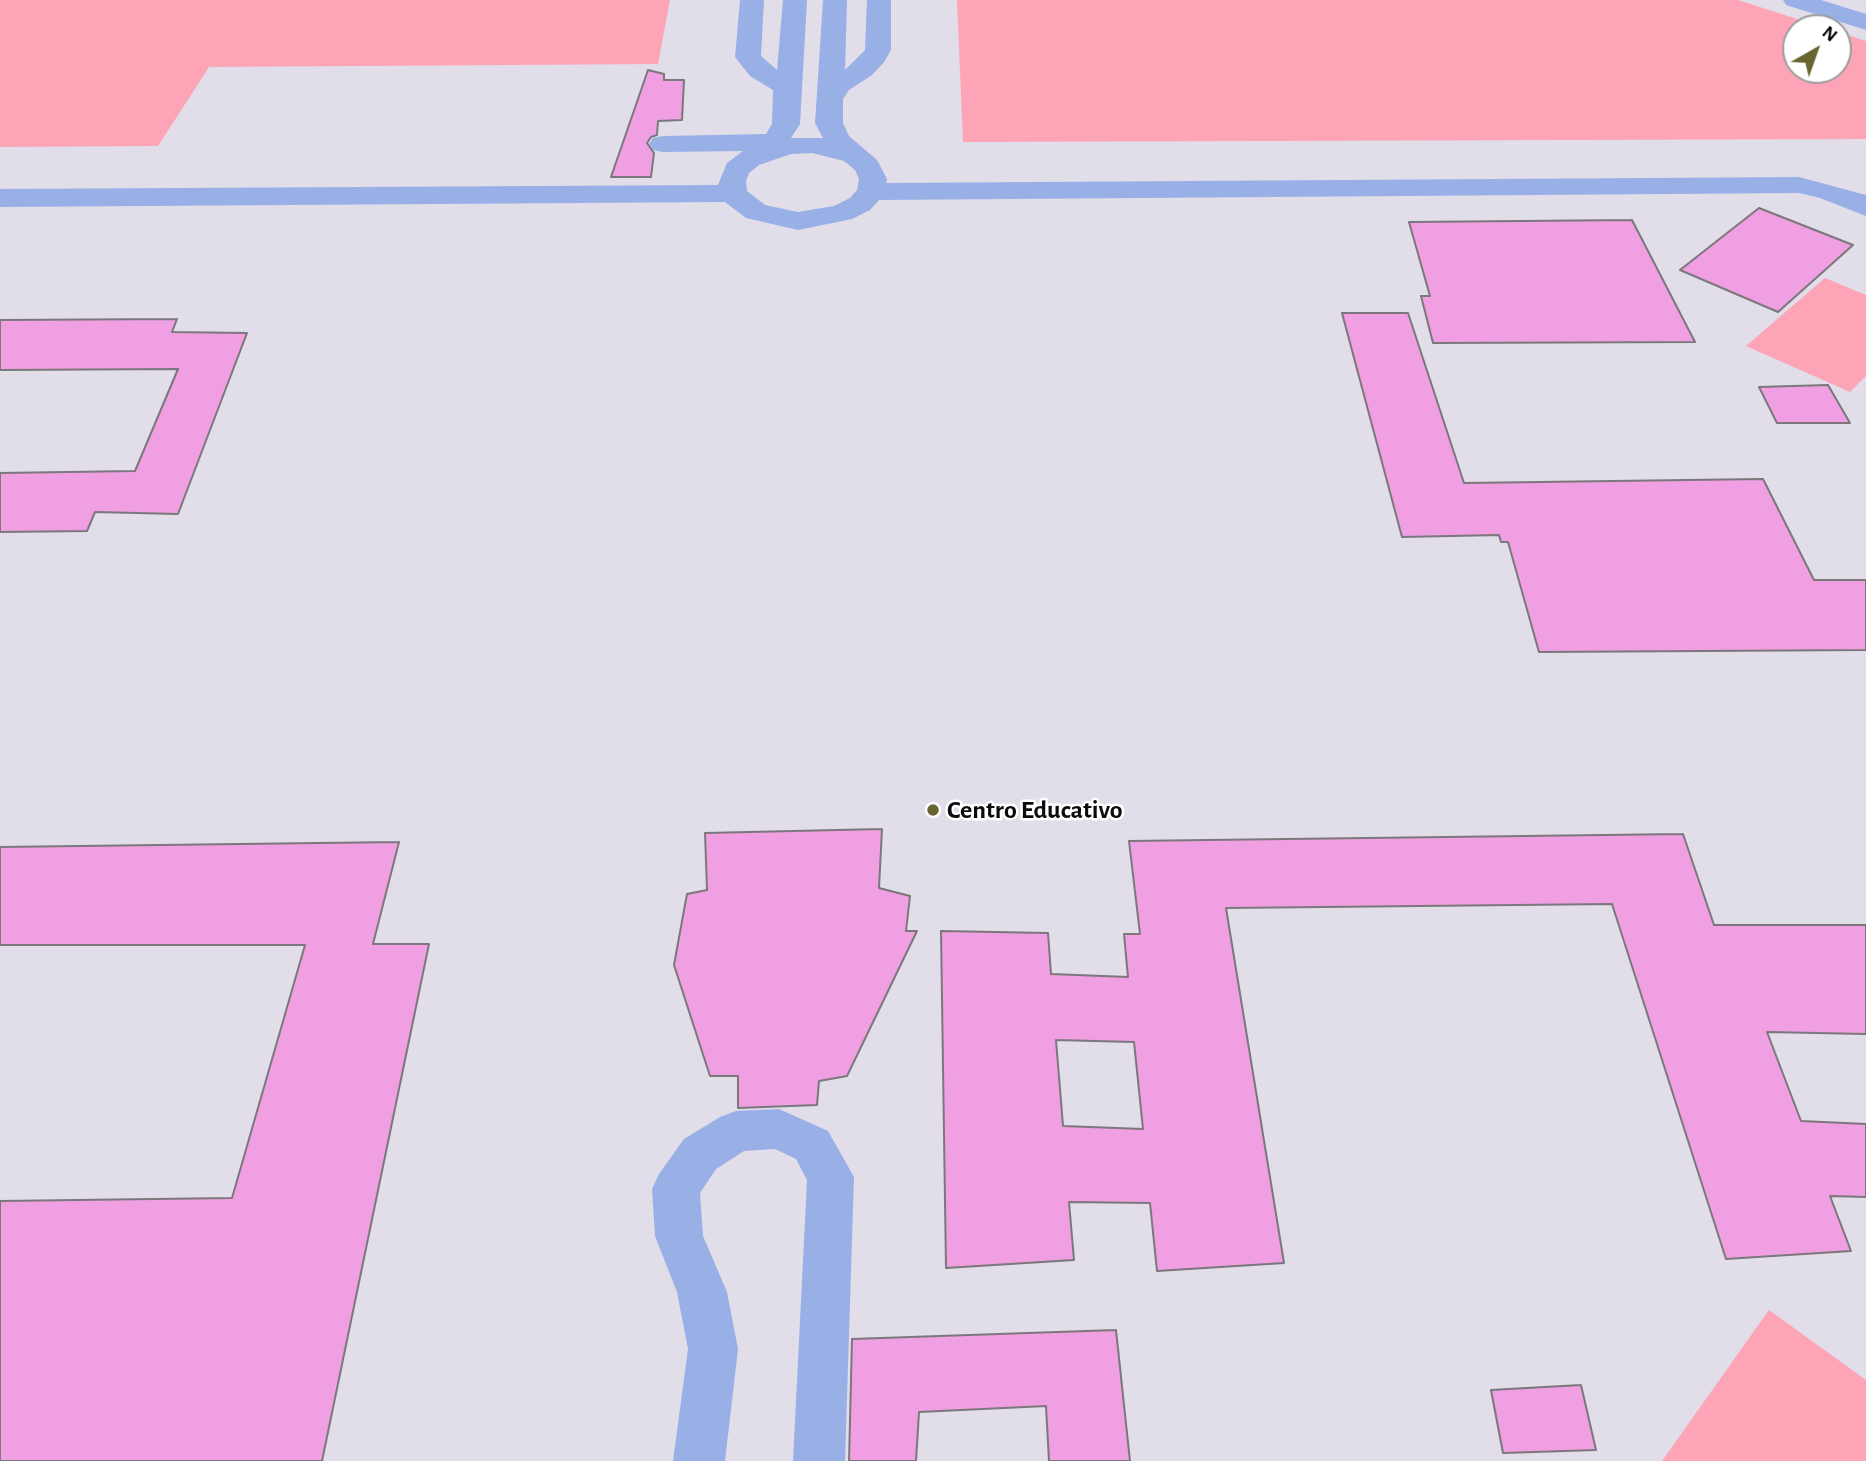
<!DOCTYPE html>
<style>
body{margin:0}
#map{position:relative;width:1866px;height:1461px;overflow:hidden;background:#eceaef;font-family:"Alegreya Sans",sans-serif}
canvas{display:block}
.north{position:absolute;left:1782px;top:14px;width:70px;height:70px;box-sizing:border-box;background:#fff;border:2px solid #9e9d9e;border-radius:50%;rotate:40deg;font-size:19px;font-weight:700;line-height:28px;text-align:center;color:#0c0b0d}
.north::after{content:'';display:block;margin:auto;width:24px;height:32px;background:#696532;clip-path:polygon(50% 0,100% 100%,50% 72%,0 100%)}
</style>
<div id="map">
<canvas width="1866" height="1461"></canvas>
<div class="north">N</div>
</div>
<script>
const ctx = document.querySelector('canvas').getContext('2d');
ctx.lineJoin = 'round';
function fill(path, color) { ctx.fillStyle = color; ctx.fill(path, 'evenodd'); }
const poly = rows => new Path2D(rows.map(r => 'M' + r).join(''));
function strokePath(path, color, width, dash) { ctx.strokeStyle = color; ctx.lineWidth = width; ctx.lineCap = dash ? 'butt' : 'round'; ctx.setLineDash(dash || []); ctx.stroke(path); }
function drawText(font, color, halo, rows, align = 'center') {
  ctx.font = font + ' "Alegreya Sans",sans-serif'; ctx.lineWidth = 5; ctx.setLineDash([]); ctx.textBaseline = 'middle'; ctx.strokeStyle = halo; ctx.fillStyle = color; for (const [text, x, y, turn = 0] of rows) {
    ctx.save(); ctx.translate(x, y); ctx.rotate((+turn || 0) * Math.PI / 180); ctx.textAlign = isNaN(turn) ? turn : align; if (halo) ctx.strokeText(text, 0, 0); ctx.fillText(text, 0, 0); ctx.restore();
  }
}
fill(poly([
 [0,0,1866,0,1866,1461,0,1461],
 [1796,28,1838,28,1838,70,1796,70]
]), '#e1dde9');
fill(poly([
 [0,0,670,0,658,64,209,67,158,146,0,147],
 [957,0,1738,0,1825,28,1796,28,1796,70,1838,70,1838,32,1866,41,1866,139,963,142],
 [1825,278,1866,295,1866,376,1850,392,1746,346],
 [1769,1310,1866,1380,1866,1461,1662,1461]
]), '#fda4b7');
const building = poly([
 [648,70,664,74,664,80,684,80,682,120,658,121,657,135,651,137,647,143,654,153,651,177,611,177,648,70],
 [1759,208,1853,245,1778,312,1680,270,1759,208],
 [1632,220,1695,342,1433,343,1421,296,1430,296,1409,222,1632,220],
 [1342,313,1408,313,1464,483,1763,479,1814,580,1866,580,1866,650,1539,652,1508,542,1501,542,1499,535,1402,537,1342,313],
 [177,319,172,332,247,333,178,514,95,512,87,531,0,532,0,473,135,471,178,369,0,370,0,320,177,319],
 [1828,385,1850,423,1777,423,1759,387,1828,385],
 [882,829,879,888,910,896,906,931,917,931,847,1076,819,1081,817,1105,738,1108,738,1076,710,1076,674,965,687,894,707,890,705,833,882,829],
 [1683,834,1714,925,1866,925,1866,1034,1767,1032,1801,1121,1866,1124,1866,1197,1830,1196,1851,1251,1726,1259,1612,904,1226,908,1284,1263,1157,1271,1150,1203,1069,1202,1074,1260,946,1268,941,931,1048,933,1051,974,1128,977,1124,934,1140,934,1129,841,1683,834],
 [1056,1040,1134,1042,1143,1129,1063,1126,1056,1040],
 [399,842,373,944,429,944,322,1461,0,1461,0,1201,232,1198,305,945,0,945,0,847,399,842],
 [1116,1330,1130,1461,1049,1461,1046,1406,919,1412,916,1461,849,1461,852,1339,1116,1330],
 [1581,1385,1596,1450,1503,1453,1491,1390,1581,1385]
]);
fill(building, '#f0a0e2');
strokePath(building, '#7b777a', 2);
fill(poly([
 [740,0,764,0,761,56,777,70,783,0,807,0,800,124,791,138,823,138,815,123,823,0,847,0,845,70,865,50,867,0,891,0,891,50,884,62,872,75,849,90,843,99,843,123,849,136,877,160,887,179,886,183,1799,177,1866,195,1866,216,1820,198,1799,193,879,200,870,210,852,219,798,230,746,218,725,202,0,207,0,189,718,185,727,163,743,151,663,152,653,150,649,144,653,138,663,136,766,134,772,124,773,90,750,76,735,57,740,0],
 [812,153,844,161,855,170,859,179,857,190,850,198,834,206,798,212,765,205,747,191,746,181,749,173,759,165,791,154,812,153],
 [1783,0,1821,0,1866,14,1866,30,1786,5,1783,0],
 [779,1109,828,1131,854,1177,845,1461,793,1461,807,1180,796,1159,775,1149,744,1151,716,1169,700,1193,703,1236,727,1292,738,1349,725,1461,673,1461,688,1349,677,1292,655,1236,652,1189,659,1174,684,1139,720,1117,736,1111,779,1109]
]), '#99b0e7');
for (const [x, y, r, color] of [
 [933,810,7,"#696532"]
]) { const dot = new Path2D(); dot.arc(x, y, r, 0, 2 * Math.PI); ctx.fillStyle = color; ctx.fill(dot); strokePath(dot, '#fff', 2.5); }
drawText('bold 26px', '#0c0b0d', '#fff', [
 ["Centro Educativo",947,810]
], 'left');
</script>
